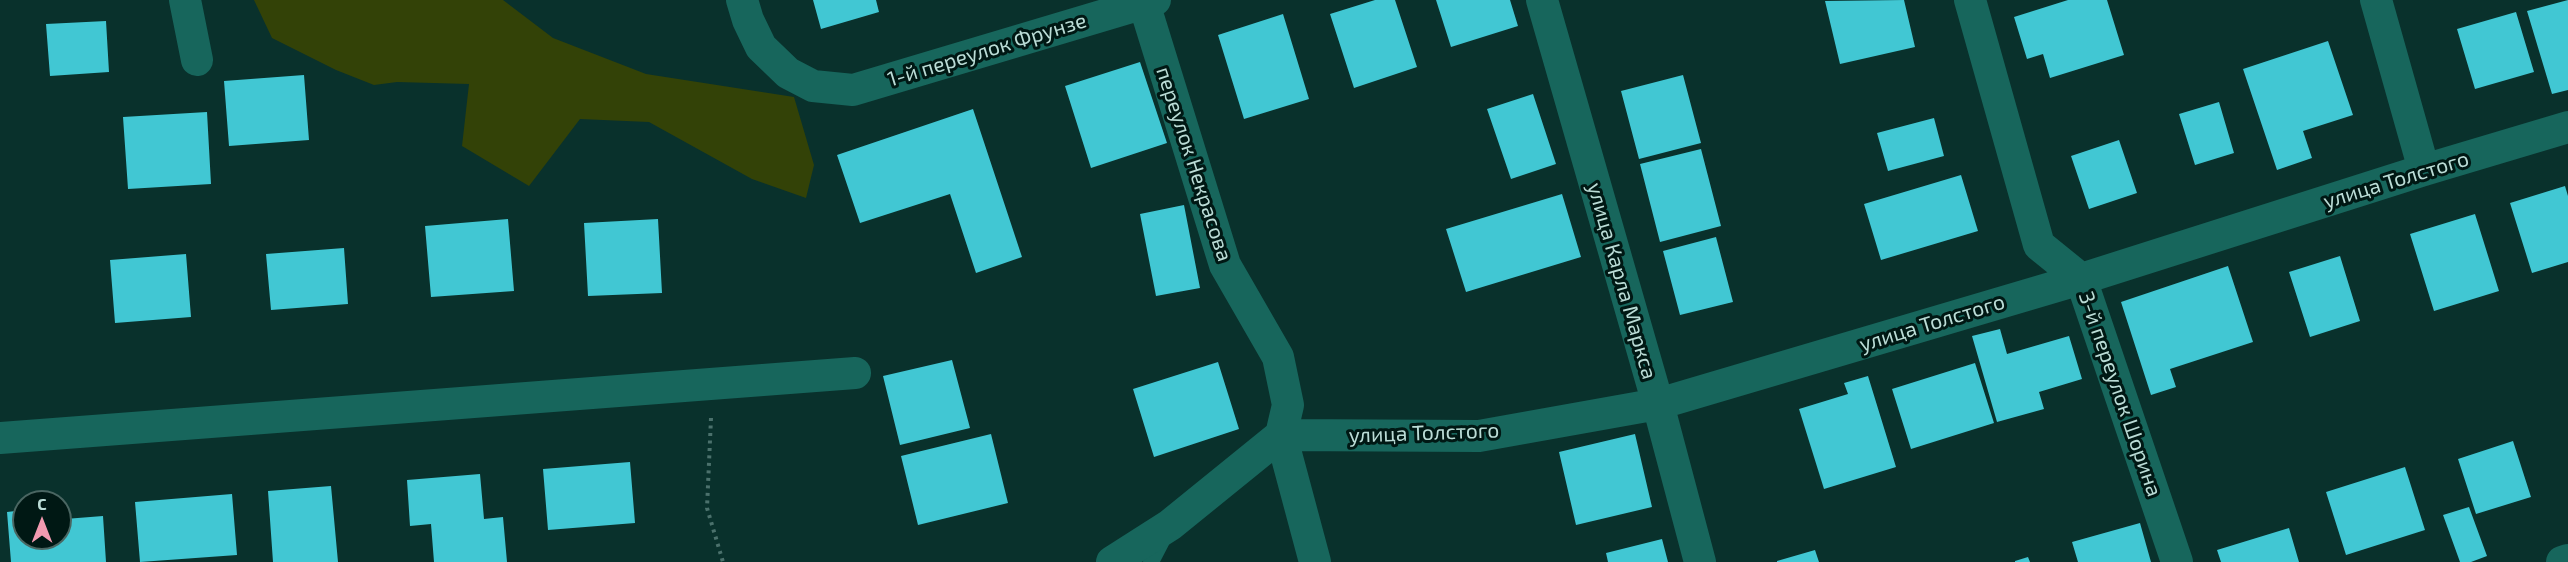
<!DOCTYPE html>
<meta charset="utf-8">
<style>
body{margin:0}
#map{position:relative;width:2568px;height:562px;overflow:hidden;background:#09312c;font-family:"Exo 2",sans-serif}
canvas{display:block}
.north{position:absolute;left:12px;top:490px;width:60px;height:60px;box-sizing:border-box;background:#001814;border:2px solid #4a6662;border-radius:50%;rotate:0deg;font-size:16px;font-weight:700;line-height:24px;text-align:center;color:#badcd6}
.north::after{content:'';display:block;margin:auto;width:21px;height:27px;background:#f29ab0;clip-path:polygon(50% 0,100% 100%,50% 72%,0 100%)}
</style>
<div id="map">
<canvas width="2568" height="562"></canvas>
<div class="north">С</div>
</div>
<script>
const ctx = document.querySelector('canvas').getContext('2d');
ctx.lineJoin = 'round';
function fill(path, color) { ctx.fillStyle = color; ctx.fill(path, 'evenodd'); }
const poly = rows => new Path2D(rows.map(r => 'M' + r).join(''));
function strokePath(path, color, width, dash) { ctx.strokeStyle = color; ctx.lineWidth = width; ctx.lineCap = dash ? 'butt' : 'round'; ctx.setLineDash(dash || []); ctx.stroke(path); }
function drawText(font, color, halo, rows, align = 'center') {
  ctx.font = font + ' "Exo 2",sans-serif'; ctx.lineWidth = 6; ctx.setLineDash([]); ctx.textBaseline = 'middle'; ctx.strokeStyle = halo; ctx.fillStyle = color; for (const [text, x, y, turn = 0] of rows) {
    ctx.save(); ctx.translate(x, y); ctx.rotate((+turn || 0) * Math.PI / 180); ctx.textAlign = isNaN(turn) ? turn : align; if (halo) ctx.strokeText(text, 0, 0); ctx.fillText(text, 0, 0); ctx.restore();
  }
}
fill(poly([
 [254,0,503,0,553,38,646,74,794,97,814,165,806,198,752,179,649,122,580,119,529,186,462,146,469,84,397,82,374,85,336,70,272,38]
]), '#334207');
fill(poly([
 [813,0,876,0,879,12,821,29],
 [1375,0,1395,0,1417,67,1354,88,1330,14],
 [1436,0,1510,0,1518,26,1451,47],
 [1904,0,1915,47,1840,64,1825,1],
 [2068,0,2107,0,2124,55,2050,78,2043,54,2027,59,2014,17],
 [2568,0,2568,90,2552,94,2527,11],
 [2516,12,2534,72,2475,89,2457,29],
 [1283,14,1309,99,1244,119,1218,35],
 [106,21,109,72,50,76,46,24],
 [2328,41,2353,115,2303,131,2312,158,2277,170,2243,69],
 [1140,62,1167,143,1091,168,1065,86],
 [304,75,309,140,229,146,224,81],
 [1683,75,1701,143,1639,159,1621,91],
 [1533,94,1556,164,1511,179,1487,109],
 [2219,102,2234,153,2195,165,2179,114],
 [973,109,1022,257,976,273,950,194,860,223,837,155],
 [207,112,211,184,128,189,123,117],
 [1934,118,1944,156,1888,171,1877,133],
 [2119,140,2137,193,2089,209,2071,156],
 [1701,149,1721,226,1660,242,1640,164],
 [1961,175,1978,231,1881,260,1864,204],
 [2565,186,2568,196,2568,262,2532,273,2510,203],
 [1562,194,1581,257,1466,292,1446,229],
 [1184,205,1200,288,1156,296,1140,214],
 [2475,214,2499,291,2434,311,2410,234],
 [508,219,514,291,431,297,425,226],
 [658,219,662,293,588,296,584,223],
 [1716,237,1733,302,1680,315,1663,251],
 [344,248,348,304,271,310,266,254],
 [186,254,191,317,115,323,110,260],
 [2340,256,2360,321,2310,337,2289,272],
 [2228,266,2253,342,2170,369,2176,387,2151,395,2121,302],
 [2000,329,2007,354,2069,336,2082,379,2039,392,2044,409,1997,422,1972,336],
 [952,360,970,428,900,445,883,376],
 [1218,362,1239,429,1154,457,1133,389],
 [1975,363,1994,423,1911,449,1892,389],
 [1868,376,1896,467,1824,489,1799,409,1848,394,1844,383],
 [991,434,1008,503,918,525,901,456],
 [1635,434,1652,507,1576,525,1559,452],
 [2513,441,2531,497,2476,514,2458,459],
 [630,462,635,523,548,530,543,469],
 [2405,467,2425,530,2346,555,2326,492],
 [480,474,484,519,503,517,507,562,434,562,431,524,410,526,407,480],
 [331,486,338,562,273,562,268,491],
 [232,494,237,555,140,562,135,502],
 [60,507,64,507,65,519,103,516,106,562,11,562,7,512,24,510,24,538,60,538],
 [2469,507,2487,556,2471,562,2460,562,2443,515],
 [2140,523,2151,562,2078,562,2072,542],
 [2289,528,2299,562,2221,562,2217,550],
 [1662,539,1668,562,1608,562,1606,553],
 [1815,550,1819,562,1777,562,1777,561],
 [2028,557,2030,562,2015,562,2015,561]
]), '#41c7d3');
strokePath(poly([
 [711,418,707,508,723,562]
]), '#4b716c', 4, [3, 4.5]);
strokePath(poly([
 [1151,562,1166,533]
]), '#17665c', 16);
strokePath(poly([
 [185,0,197,60],
 [742,0,748,20,761,47,788,73,813,86,853,90,1155,0],
 [1143,0,1225,265,1278,357,1288,405,1281,435,1315,562],
 [1542,0,1658,404,1700,562],
 [1970,0,2039,245,2081,279,2177,562],
 [2376,0,2424,170],
 [0,438,855,373],
 [1112,562,1170,525,1281,435,1479,436,1658,404,2081,279,2424,170,2568,127],
 [2562,562,2568,560]
]), '#17665c', 32);
drawText('21px', '#badcd6', '#001814', [
 ["1-й переулок Фрунзе",987,50,-17],
 ["переулок Некрасова",1194,164,72],
 ["улица Толстого",2396,180,-17],
 ["улица Карла Маркса",1622,281,74],
 ["улица Толстого",1932,323,-17],
 ["3-й переулок Шорина",2120,394,71],
 ["улица Толстого",1424,433,-2]
]);
</script>
